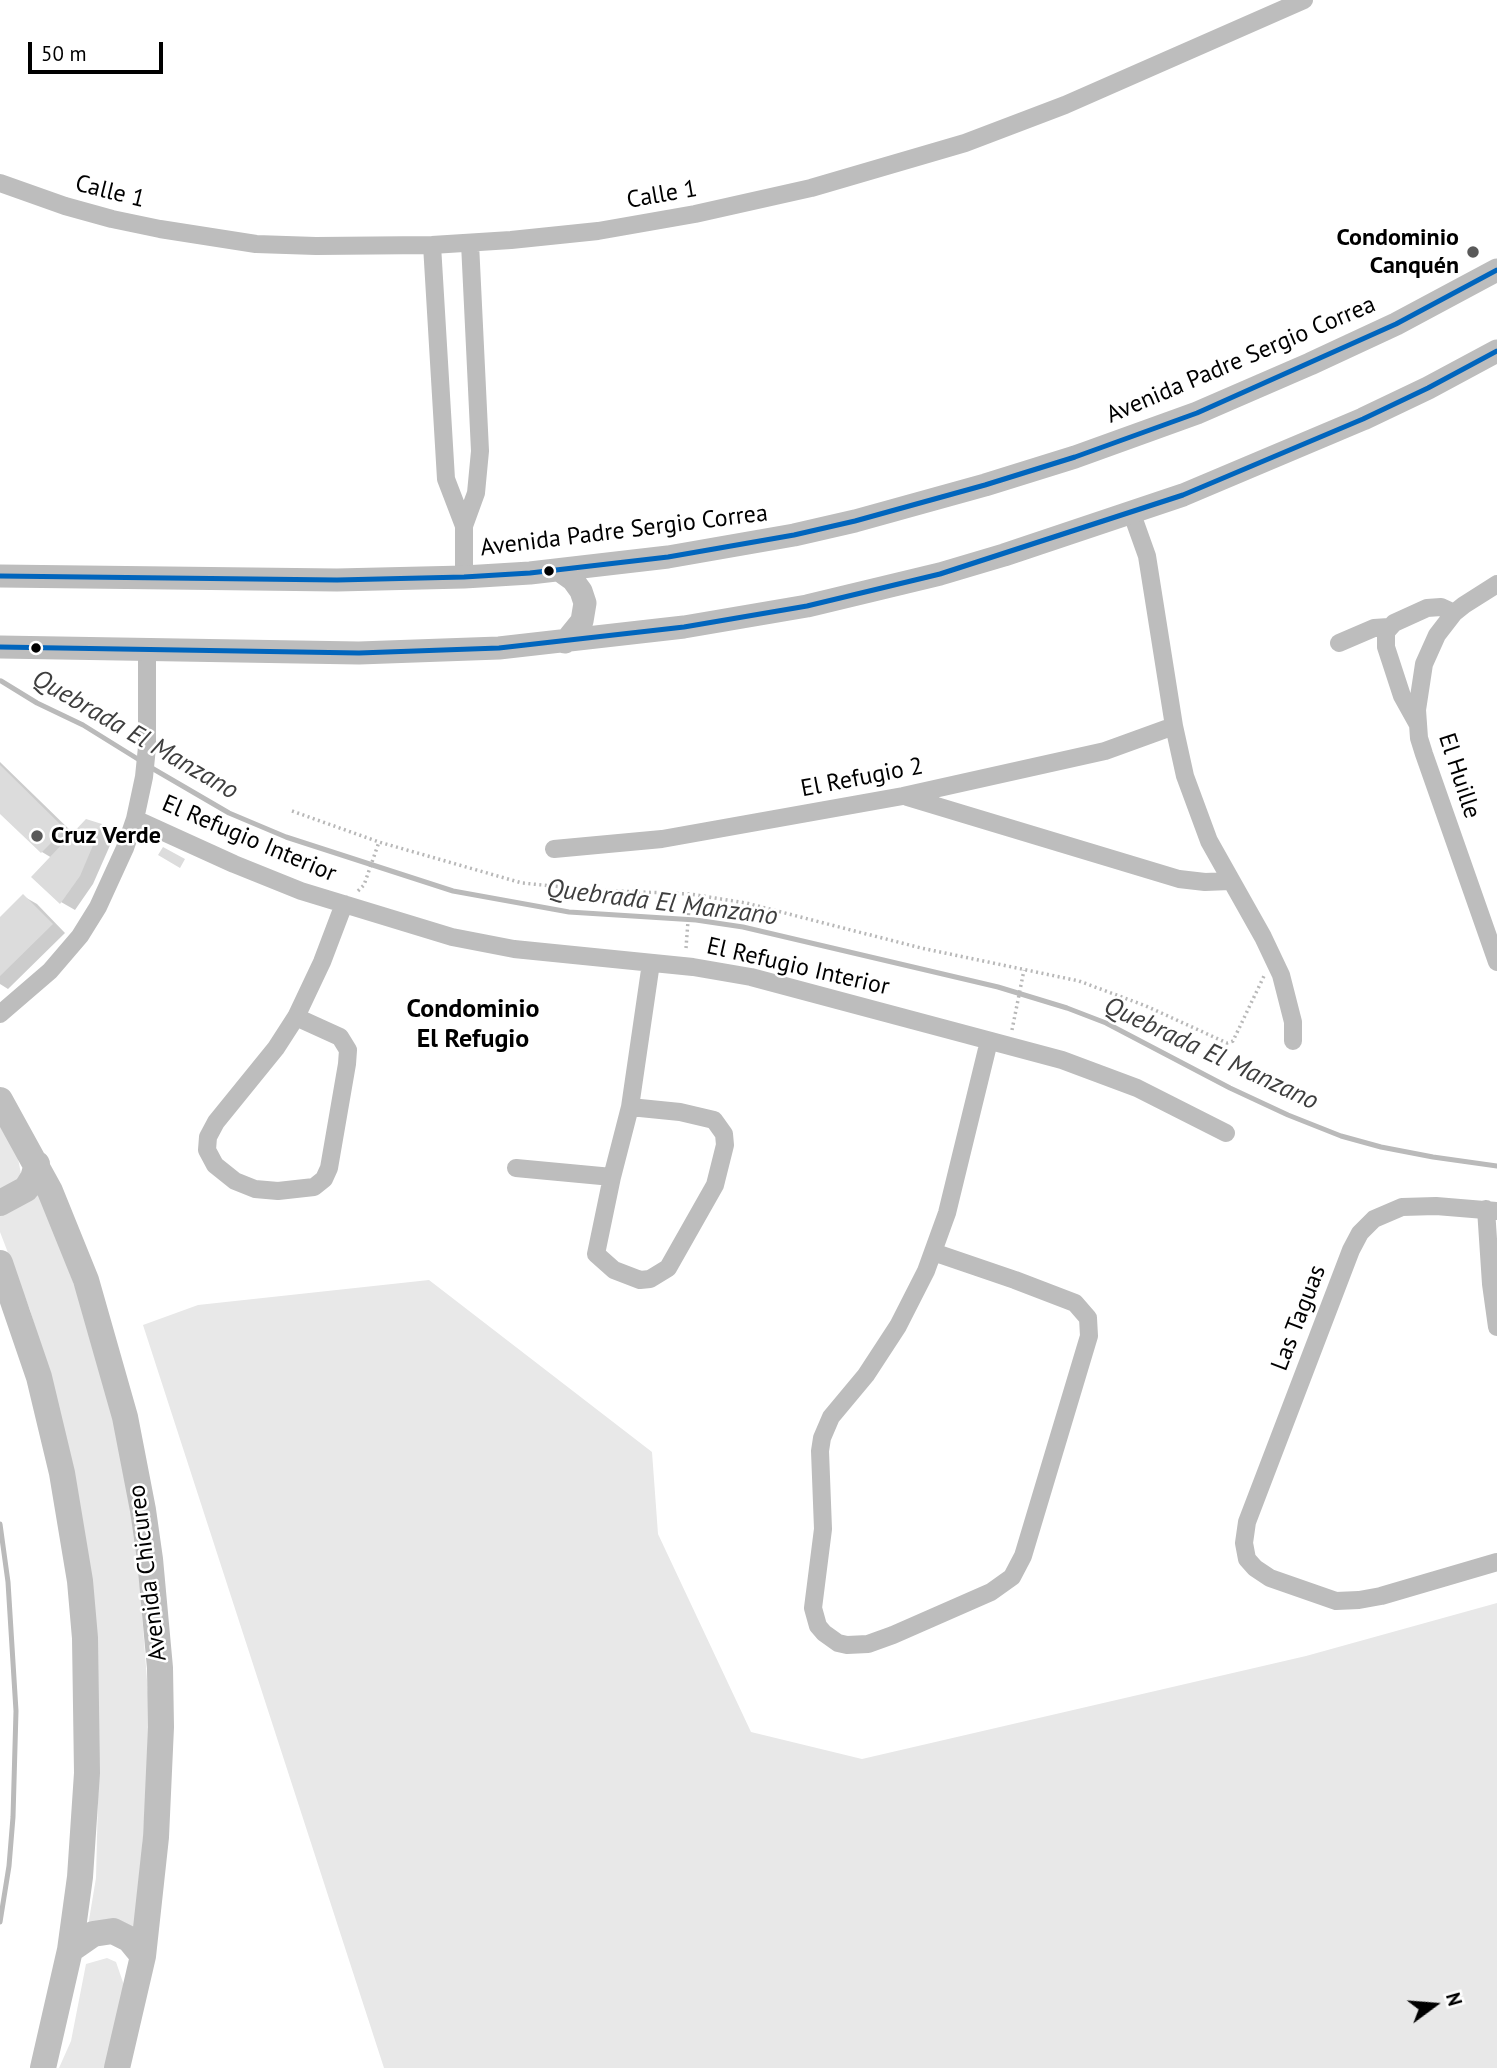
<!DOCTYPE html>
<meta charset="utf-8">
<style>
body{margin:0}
#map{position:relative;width:1497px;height:2068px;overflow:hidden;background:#fff;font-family:"PT Sans",sans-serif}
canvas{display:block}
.north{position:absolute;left:1399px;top:1970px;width:70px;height:70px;-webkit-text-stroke:5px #fff;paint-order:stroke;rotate:74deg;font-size:19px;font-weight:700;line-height:28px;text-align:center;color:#000}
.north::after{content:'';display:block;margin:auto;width:24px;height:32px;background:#000;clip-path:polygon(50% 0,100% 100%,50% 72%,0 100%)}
.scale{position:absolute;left:28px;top:42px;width:135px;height:32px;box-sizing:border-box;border:4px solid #000;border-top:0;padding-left:9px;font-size:21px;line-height:24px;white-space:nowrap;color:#000;-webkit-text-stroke:5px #fff;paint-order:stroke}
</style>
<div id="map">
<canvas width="1497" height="2068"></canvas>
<div class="north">N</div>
<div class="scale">50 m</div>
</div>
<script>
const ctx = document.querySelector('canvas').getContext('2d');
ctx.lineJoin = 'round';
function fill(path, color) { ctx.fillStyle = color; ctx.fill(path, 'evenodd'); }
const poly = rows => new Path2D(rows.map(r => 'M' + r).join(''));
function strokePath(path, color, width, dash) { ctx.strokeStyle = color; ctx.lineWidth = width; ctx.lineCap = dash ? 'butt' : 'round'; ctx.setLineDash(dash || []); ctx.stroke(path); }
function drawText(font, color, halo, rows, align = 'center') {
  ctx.font = font + ' "PT Sans",sans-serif'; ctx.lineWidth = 5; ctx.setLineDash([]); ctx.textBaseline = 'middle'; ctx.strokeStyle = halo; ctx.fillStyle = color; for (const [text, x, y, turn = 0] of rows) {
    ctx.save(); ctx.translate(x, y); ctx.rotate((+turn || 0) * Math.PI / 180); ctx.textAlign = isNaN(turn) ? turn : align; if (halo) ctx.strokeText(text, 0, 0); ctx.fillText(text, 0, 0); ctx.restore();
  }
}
fill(poly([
 [0,1125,17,1153,22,1179,0,1197],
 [37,1190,54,1230,99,1353,134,1507,149,1707,149,1745,137,1929,88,1926,96,1878,99,1757,61,1415,30,1310,0,1232,0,1211],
 [429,1280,652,1452,658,1534,751,1732,862,1759,1306,1656,1497,1603,1497,2068,384,2068,143,1325,198,1305],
 [107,1958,116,1962,126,1991,104,2068,59,2068,71,2041,86,1964]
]), '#e8e8e8');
fill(poly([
 [0,762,74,834,87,821,115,834,93,884,75,910,61,902,52,858,42,852,0,811],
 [23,896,37,904,65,933,8,989,0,984,0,919]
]), '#0003');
strokePath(poly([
 [1,681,37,703,83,725,141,761],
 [150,767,229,813,286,837,453,891,569,912,696,920,743,927,998,987,1067,1008,1106,1023,1230,1088,1288,1115,1341,1136,1381,1147,1433,1157,1497,1166],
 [0,1524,8,1582,16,1711,13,1817,9,1866,0,1922]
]), '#bababa', 5);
fill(poly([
 [0,765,65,829,41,853,0,814],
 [86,819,102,824,80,876,60,904,31,877],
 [163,847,185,859,180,868,158,855],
 [23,894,53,924,0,976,0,917]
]), '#dcdcdc');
strokePath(poly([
 [292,811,379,842,522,883,594,890,690,894,746,903,921,948,1079,981,1146,1006,1227,1043,1233,1041,1264,976],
 [358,891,364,885,379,842],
 [686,948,690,894],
 [1012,1030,1024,970]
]), '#b8b8b8', 3.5, [2, 3.5]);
strokePath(poly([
 [0,183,65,206,112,219,160,229,256,244,316,246,432,245,511,240,598,231,695,214,811,188,965,143,1065,105,1304,0],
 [432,245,446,479,464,526],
 [1132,514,1147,556,1174,726,1185,776,1209,841,1263,937,1281,975,1293,1022,1293,1041],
 [464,577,464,526,476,493,480,451,470,243],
 [1497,584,1464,605,1454,613,1437,635,1424,664,1417,710,1419,738,1424,754,1497,962],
 [1339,643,1374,628,1389,627],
 [1417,723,1402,696,1386,647,1386,632,1394,623,1427,608,1441,607,1454,613],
 [907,797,1179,879,1205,882,1230,881],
 [135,819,234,864,301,891,452,937,514,949,693,967,751,977,1062,1060,1137,1088,1226,1133],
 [554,849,662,839,903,796,1105,751,1174,726],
 [0,1014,50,971,80,936,98,907,125,848,135,819,144,777,147,747,147,649],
 [296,1017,340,1037,348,1050,347,1064,329,1168,324,1179,314,1187,278,1191,255,1189,235,1181,215,1165,207,1150,208,1137,216,1122,276,1048,296,1017,322,962,344,904],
 [630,1107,680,1112,714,1120,724,1134,725,1145,715,1185,668,1268,650,1279,640,1280,614,1270,596,1254,612,1177,630,1107,651,963],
 [516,1168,612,1177],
 [1486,1209,1491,1284,1497,1327],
 [1497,1211,1436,1206,1402,1207,1374,1219,1360,1233,1351,1250,1247,1522,1244,1543,1247,1559,1255,1568,1270,1578,1336,1601,1359,1600,1381,1596,1497,1562],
 [933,1252,1015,1280,1075,1303,1088,1318,1089,1336,1023,1556,1012,1577,991,1592,893,1635,868,1644,847,1645,838,1643,824,1633,818,1626,813,1608,823,1529,820,1451,822,1438,831,1417,866,1375,898,1326,926,1271,947,1213,989,1041]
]), '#bdbdbd', 18);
strokePath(poly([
 [559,570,573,580,581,591,585,603,582,621,565,642],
 [0,576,337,580,464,577,530,573,668,557,794,535,855,521,985,485,1075,457,1197,413,1310,364,1396,324,1497,270],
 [0,647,359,653,499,648,684,627,807,606,940,574,1004,555,1183,495,1363,419,1428,388,1497,351]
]), '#bdbdbd', 23);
strokePath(poly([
 [0,1100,50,1191,86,1280,125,1417,143,1510,150,1559,160,1668,161,1727,156,1837,143,1956,117,2068],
 [0,1203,26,1189,33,1178,37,1164],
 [0,1263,39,1377,62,1473,80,1581,85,1638,87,1773,80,1877,70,1950,43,2068],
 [70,1950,93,1934,113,1931,129,1939,143,1956]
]), '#bfbfbf', 26);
strokePath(poly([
 [0,576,337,580,464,577,530,573,668,557,794,535,855,521,985,485,1075,457,1197,413,1396,324,1497,270],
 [0,647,359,653,499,648,684,627,807,606,940,574,1183,495,1363,419,1428,388,1497,351]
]), '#0065bd', 5);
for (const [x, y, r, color] of [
 [1473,252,7,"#595959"],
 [549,571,6,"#000"],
 [36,648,6,"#000"],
 [37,836,7,"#595959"]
]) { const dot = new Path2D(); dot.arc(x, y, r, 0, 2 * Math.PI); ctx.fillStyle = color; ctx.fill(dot); strokePath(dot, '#fff', 2.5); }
drawText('24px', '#000', '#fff', [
 ["Calle 1",110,192,14],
 ["Calle 1",662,195,-10],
 ["Avenida Padre Sergio Correa",1241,360,-23],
 ["Avenida Padre Sergio Correa",624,531,-7],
 ["El Huille",1459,776,72],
 ["El Refugio 2",862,778,-11],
 ["El Refugio Interior",249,839,23],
 ["El Refugio Interior",798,967,13],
 ["Las Taguas",1299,1318,-69],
 ["Avenida Chicureo",148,1573,-97]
]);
drawText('bold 24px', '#000', '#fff', [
 ["Condominio",1459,238],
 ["Canquén",1459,266],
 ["Cruz Verde",51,836,"left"]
], 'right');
drawText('italic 26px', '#3e3e3e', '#fff', [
 ["Quebrada El Manzano",135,735,30],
 ["Quebrada El Manzano",662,903,7],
 ["Quebrada El Manzano",1211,1054,25]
]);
drawText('bold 26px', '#000', '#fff', [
 ["Condominio",473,1010],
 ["El Refugio",473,1040]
]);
</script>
